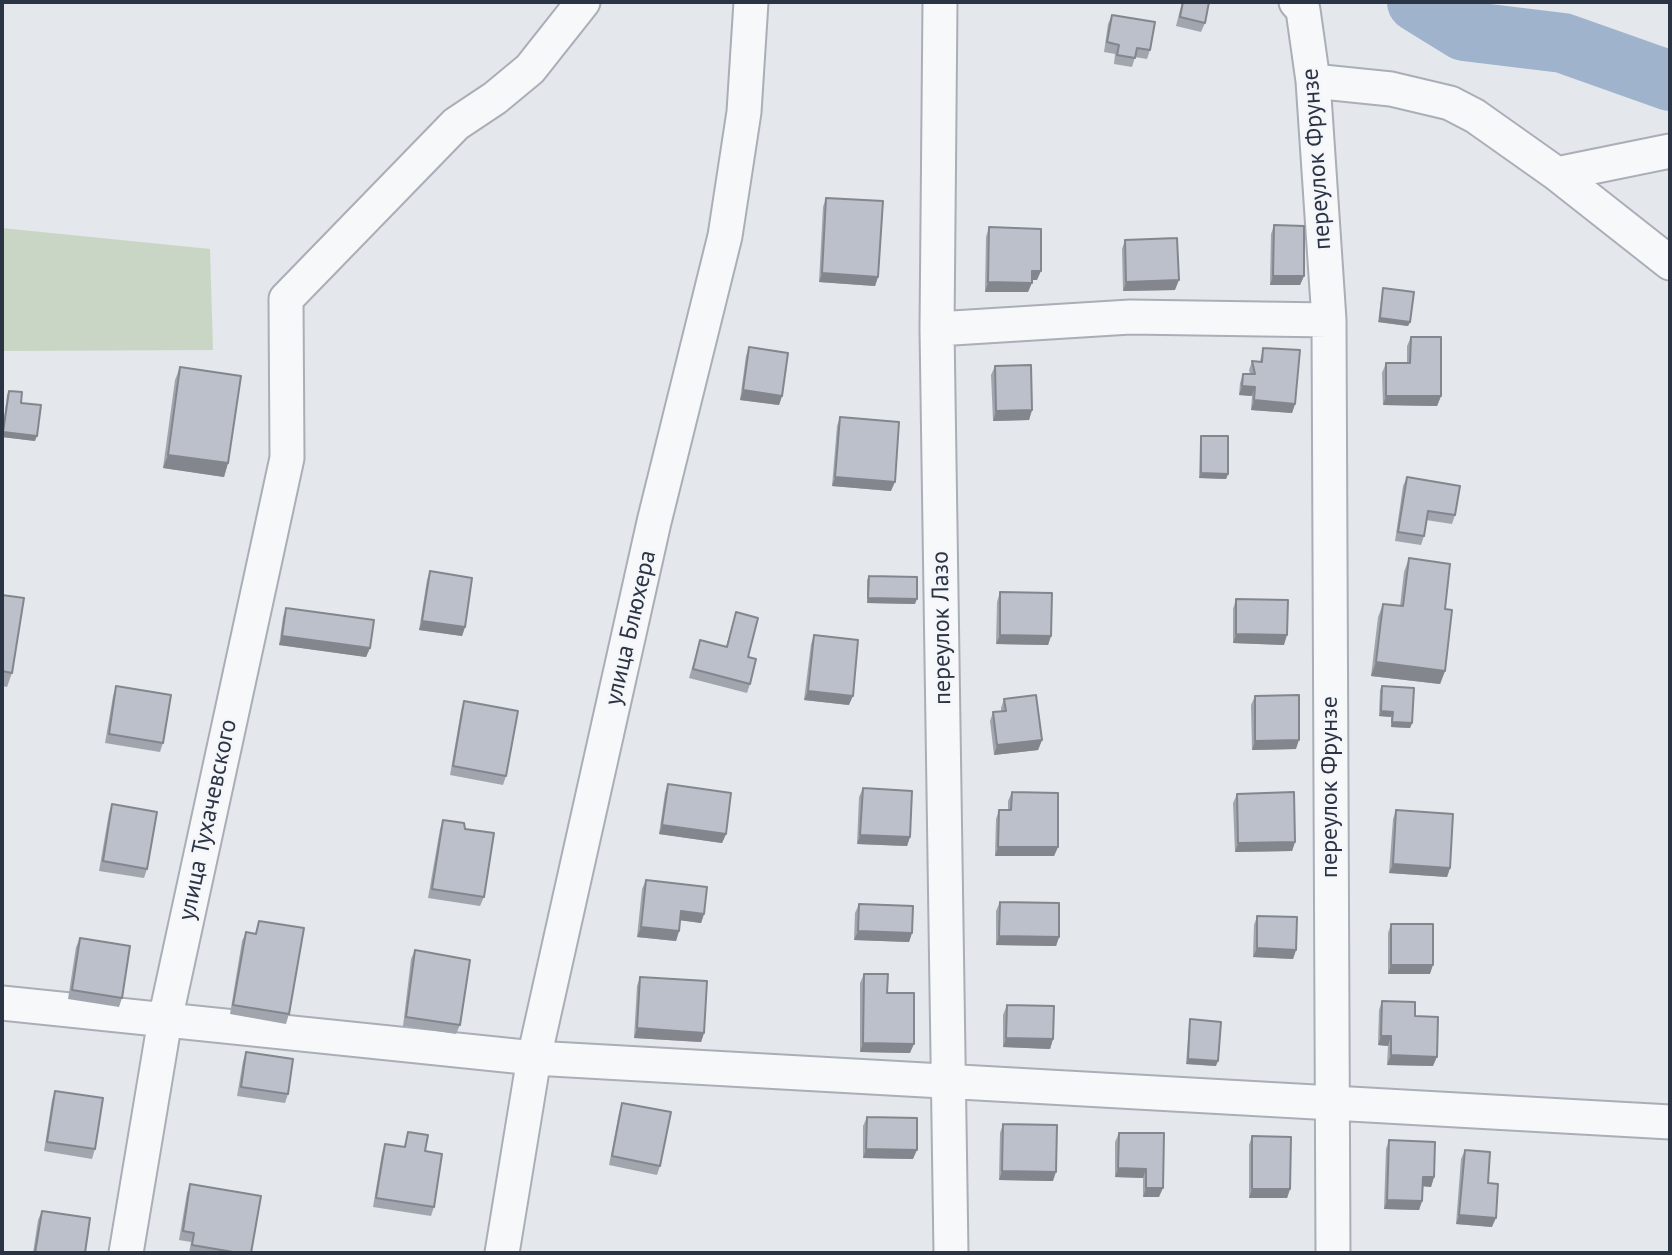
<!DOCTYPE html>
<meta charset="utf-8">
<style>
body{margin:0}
#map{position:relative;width:1672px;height:1255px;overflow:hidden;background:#e4e7ec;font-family:"PT Sans",sans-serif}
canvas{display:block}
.frame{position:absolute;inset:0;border:4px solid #2b3445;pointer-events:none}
</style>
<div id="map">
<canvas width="1672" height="1255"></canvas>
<div class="frame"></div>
</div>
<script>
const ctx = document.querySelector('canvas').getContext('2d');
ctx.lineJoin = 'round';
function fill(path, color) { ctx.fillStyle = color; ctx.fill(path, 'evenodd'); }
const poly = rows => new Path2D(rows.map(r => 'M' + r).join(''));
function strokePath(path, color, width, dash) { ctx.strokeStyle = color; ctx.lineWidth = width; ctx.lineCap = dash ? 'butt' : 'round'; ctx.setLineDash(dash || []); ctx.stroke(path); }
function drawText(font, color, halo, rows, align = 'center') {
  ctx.font = font + ' "PT Sans",sans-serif'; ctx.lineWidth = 5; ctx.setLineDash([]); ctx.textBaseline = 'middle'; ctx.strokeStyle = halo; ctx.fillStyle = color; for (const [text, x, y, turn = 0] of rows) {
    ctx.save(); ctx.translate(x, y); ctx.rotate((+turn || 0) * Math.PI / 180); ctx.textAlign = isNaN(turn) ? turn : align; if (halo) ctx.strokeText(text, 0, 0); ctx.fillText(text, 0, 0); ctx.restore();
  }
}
fill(poly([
 [2,228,210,249,213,350,2,351]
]), '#c9d6c5');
strokePath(poly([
 [1417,2,1464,31,1563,43,1670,81]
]), '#9fb4cc', 60);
const minor = poly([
 [940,2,937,329,951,1253],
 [1296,2,1303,10,1313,81,1329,320,1333,1253],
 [1313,81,1391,89,1450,103,1475,116,1557,174,1670,263],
 [1557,174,1670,151],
 [937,329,1130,317,1329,320],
 [2,1003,534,1058,1670,1122],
 [126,1253,165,1020,287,458,286,299,456,124,495,98,530,69,583,2],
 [502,1253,534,1058,654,522,725,236,744,112,751,2]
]);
strokePath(minor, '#a9aeb7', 37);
strokePath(minor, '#f7f8fa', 33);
fill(poly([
 [1182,2,1209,2,1205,23,1201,32,1176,26],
 [1112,15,1150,50,1147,59,1135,57,1132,67,1114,64,1115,54,1104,52,1108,24],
 [826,198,878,277,875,286,819,282,823,207],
 [1274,225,1304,276,1300,285,1270,285,1271,234],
 [989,227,1037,280,1032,280,1028,292,985,292,986,237],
 [1125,240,1175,290,1123,291,1122,249],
 [1383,288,1410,322,1408,326,1378,322,1382,293],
 [1411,337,1441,396,1437,406,1383,405,1382,373,1386,363,1407,363,1407,346],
 [749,347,782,396,779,405,740,400,746,356],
 [1263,348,1295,404,1292,413,1251,410,1252,396,1239,395,1240,383,1243,374,1250,374,1249,370,1252,361,1260,361],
 [995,366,1032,410,1029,420,993,421,991,375],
 [180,367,228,463,224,477,163,468,175,380],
 [9,391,21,403,35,441,2,437,7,395],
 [840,417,891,491,832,486,837,426],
 [1201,436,1228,474,1226,479,1199,478,1200,440],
 [1407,477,1455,515,1452,524,1426,520,1424,536,1421,545,1395,541,1403,486],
 [1409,558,1445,609,1445,671,1440,684,1371,676,1378,617,1383,604,1400,606,1404,572],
 [430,571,465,627,462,636,419,630,427,580],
 [869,576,915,604,867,603,867,580],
 [1000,592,1051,636,1048,645,996,644,997,602],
 [2,595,12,673,7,687,2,686],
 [1236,599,1284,645,1233,643,1233,609],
 [286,608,370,648,366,657,279,645,283,617],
 [736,612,748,657,750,684,747,693,689,678,700,640,726,647],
 [814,635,849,705,804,700,811,644],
 [116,686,163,743,160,752,105,743,113,696],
 [1382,686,1412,723,1410,728,1391,727,1391,717,1379,716,1380,690],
 [1255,696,1296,749,1252,750,1251,705],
 [1004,699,1042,740,1038,750,994,755,990,721,993,712,1001,711,1001,708],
 [464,701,506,776,503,785,450,775,461,711],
 [668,784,726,834,722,843,659,834,665,793],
 [863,788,910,837,907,846,857,844,859,797],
 [1012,792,1058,847,1054,856,995,856,996,819,999,810,1008,810,1008,801],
 [1237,794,1295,842,1292,851,1235,852,1233,803],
 [112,804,147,869,144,878,99,871,109,813],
 [1396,810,1450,868,1447,877,1389,873,1393,819],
 [443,820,465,829,484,897,480,906,428,898,440,829],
 [646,880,704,914,701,923,680,920,679,931,676,941,637,937,642,889],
 [1000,902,1059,937,1056,946,996,945,996,911],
 [859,904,912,933,909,942,854,940,855,913],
 [1257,916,1296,950,1293,959,1253,957,1254,925],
 [259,921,289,1014,286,1024,230,1014,242,941,246,932,255,934],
 [1391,924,1430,974,1388,974,1388,933],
 [80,938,122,998,119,1007,68,999,76,947],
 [415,950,460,1025,456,1034,403,1026,411,959],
 [864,974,887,993,910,1053,860,1052,860,983],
 [640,977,704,1033,701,1042,634,1038,637,986],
 [1382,1001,1415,1016,1433,1066,1387,1065,1388,1046,1378,1045,1379,1010],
 [1007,1005,1053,1039,1050,1049,1003,1047,1003,1015],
 [1190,1019,1216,1066,1186,1064,1189,1024],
 [246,1052,288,1094,285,1103,237,1096,243,1061],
 [55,1091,95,1149,92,1159,44,1151,52,1100],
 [622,1103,660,1166,657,1175,609,1165,619,1113],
 [867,1117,913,1159,863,1158,863,1126],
 [1003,1124,1053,1181,999,1180,1000,1133],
 [408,1132,425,1151,434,1207,431,1216,373,1207,382,1153,385,1144,404,1147],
 [1119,1133,1164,1133,1159,1197,1143,1197,1143,1178,1115,1177,1115,1142],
 [1252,1136,1290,1189,1287,1198,1249,1198,1249,1145],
 [1389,1140,1434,1177,1431,1187,1423,1186,1422,1201,1419,1210,1384,1209,1386,1149],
 [1465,1150,1488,1183,1492,1227,1456,1224,1461,1159],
 [190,1184,251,1253,189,1253,191,1242,179,1240,187,1193],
 [42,1211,85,1253,33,1253,38,1220]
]), '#a1a5ae');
fill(poly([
 [1032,271,1041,271,1037,280,1029,280],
 [822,273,878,277,875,286,819,282],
 [1273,276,1304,276,1300,285,1270,285],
 [1179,280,1175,290,1123,291,1126,282],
 [988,282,1032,283,1028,292,985,292],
 [1380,318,1410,322,1408,326,1378,322],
 [1242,386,1255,387,1252,396,1239,395],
 [743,390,782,396,779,405,740,400],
 [1386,396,1441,396,1437,406,1383,405],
 [1254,400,1295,404,1292,413,1251,410],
 [1032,410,1029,420,993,421,996,411],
 [3,432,37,436,35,441,2,437],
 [168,455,228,463,224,477,163,468],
 [1201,473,1228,474,1226,479,1199,478],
 [835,477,895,482,891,491,832,486],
 [868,598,917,599,915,604,867,603],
 [422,621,465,627,462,636,419,630],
 [1236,634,1287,635,1284,645,1233,643],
 [1000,635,1051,636,1048,645,996,644],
 [282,636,370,648,366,657,279,645],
 [1376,662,1445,671,1440,684,1371,676],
 [808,691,853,696,849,705,804,700],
 [1381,711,1393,712,1391,717,1379,716],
 [1392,722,1412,723,1410,728,1391,727],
 [1042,740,1038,750,994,755,997,745],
 [1299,740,1296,749,1252,750,1255,741],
 [662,825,726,834,722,843,659,834],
 [860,835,910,837,907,846,857,844],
 [1295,842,1292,851,1235,852,1238,843],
 [998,847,1058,847,1054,856,995,856],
 [1393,864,1450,868,1447,877,1389,873],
 [681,911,704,914,701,923,678,920],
 [641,927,679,931,676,941,637,937],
 [858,931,912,933,909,942,854,940],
 [999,936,1059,937,1056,946,996,945],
 [1257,948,1296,950,1293,959,1253,957],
 [1391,965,1433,965,1430,974,1388,974],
 [637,1028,704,1033,701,1042,634,1038],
 [1381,1036,1391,1036,1388,1046,1378,1045],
 [1006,1038,1053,1039,1050,1049,1003,1047],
 [863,1043,914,1044,910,1053,860,1052],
 [1391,1055,1437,1057,1433,1066,1387,1065],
 [1188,1059,1218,1061,1216,1066,1186,1064],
 [866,1149,917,1150,913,1159,863,1158],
 [1118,1168,1146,1169,1143,1178,1115,1177],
 [1002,1171,1056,1172,1053,1181,999,1180],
 [1423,1177,1434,1177,1431,1187,1420,1186],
 [1146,1188,1163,1188,1159,1197,1143,1197],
 [1252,1189,1290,1189,1287,1198,1249,1198],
 [1387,1200,1422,1201,1419,1210,1384,1209],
 [1459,1215,1496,1218,1492,1227,1456,1224]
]), '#83868d');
const building = poly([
 [1183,2,1209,2,1205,23,1180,17,1183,2],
 [1112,15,1155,22,1150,50,1137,48,1135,58,1117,55,1119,45,1107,42,1112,15],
 [826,198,883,201,878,277,822,273,826,198],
 [1274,225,1304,226,1304,276,1273,276,1274,225],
 [989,227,1041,229,1041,271,1032,271,1032,283,988,282,989,227],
 [1177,238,1179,280,1126,282,1125,240,1177,238],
 [1383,288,1414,292,1410,322,1380,318,1383,288],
 [1411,337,1441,337,1441,396,1386,396,1386,363,1410,363,1411,337],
 [749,347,788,353,782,396,743,390,749,347],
 [1263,348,1300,350,1295,404,1254,400,1255,387,1242,386,1243,374,1255,374,1252,361,1262,362,1263,348],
 [1031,365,1032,410,996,411,995,366,1031,365],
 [180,367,241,376,228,463,168,455,180,367],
 [9,391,22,392,21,403,41,405,37,436,3,432,9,391],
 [840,417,899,422,895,482,835,477,840,417],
 [1201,436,1228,436,1228,474,1201,473,1201,436],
 [1407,477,1460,486,1455,515,1428,511,1424,536,1398,532,1407,477],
 [1409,558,1450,564,1445,609,1452,610,1445,671,1376,662,1383,604,1403,606,1409,558],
 [430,571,472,578,465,627,422,621,430,571],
 [869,576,917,577,917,599,868,598,869,576],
 [1000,592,1052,593,1051,636,1000,635,1000,592],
 [2,595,24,598,12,673,2,671,2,595],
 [1236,599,1288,600,1287,635,1236,634,1236,599],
 [286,608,374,620,370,648,282,636,286,608],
 [736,612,758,618,748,657,756,659,750,684,693,669,700,640,727,647,736,612],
 [814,635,858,640,853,696,808,691,814,635],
 [116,686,171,695,163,743,109,734,116,686],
 [1382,686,1414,688,1412,723,1392,722,1393,712,1381,711,1382,686],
 [1036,695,1042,740,997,745,993,712,1006,711,1004,699,1036,695],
 [1299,695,1299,740,1255,741,1255,696,1299,695],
 [464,701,518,711,506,776,453,766,464,701],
 [668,784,731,793,726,834,662,825,668,784],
 [863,788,912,791,910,837,860,835,863,788],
 [1012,792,1058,793,1058,847,998,847,999,810,1011,810,1012,792],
 [1294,792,1295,842,1238,843,1237,794,1294,792],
 [112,804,157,812,147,869,103,861,112,804],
 [1396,810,1453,814,1450,868,1393,864,1396,810],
 [443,820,464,823,465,829,494,833,484,897,432,889,443,820],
 [646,880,707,887,704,914,681,911,679,931,641,927,646,880],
 [1000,902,1059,903,1059,937,999,936,1000,902],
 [859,904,913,906,912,933,858,931,859,904],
 [1257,916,1297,917,1296,950,1257,948,1257,916],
 [259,921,304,928,289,1014,233,1005,246,932,256,934,259,921],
 [1391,924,1433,924,1433,965,1391,965,1391,924],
 [80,938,130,946,122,998,72,990,80,938],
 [415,950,470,960,460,1025,406,1017,415,950],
 [864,974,888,974,887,993,914,993,914,1044,863,1043,864,974],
 [640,977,707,981,704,1033,637,1028,640,977],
 [1382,1001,1415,1002,1415,1016,1438,1017,1437,1057,1391,1055,1391,1036,1381,1036,1382,1001],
 [1007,1005,1054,1006,1053,1039,1006,1038,1007,1005],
 [1190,1019,1221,1022,1218,1061,1188,1059,1190,1019],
 [246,1052,293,1059,288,1094,241,1087,246,1052],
 [55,1091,103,1098,95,1149,47,1142,55,1091],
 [622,1103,671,1112,660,1166,612,1156,622,1103],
 [867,1117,917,1118,917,1150,866,1149,867,1117],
 [1003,1124,1057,1125,1056,1172,1002,1171,1003,1124],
 [408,1132,428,1135,425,1151,442,1154,434,1207,376,1198,385,1144,405,1147,408,1132],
 [1119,1133,1164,1133,1163,1188,1146,1188,1146,1169,1118,1168,1119,1133],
 [1252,1136,1291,1137,1290,1189,1252,1189,1252,1136],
 [1389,1140,1435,1142,1434,1177,1423,1177,1422,1201,1387,1200,1389,1140],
 [1465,1150,1490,1152,1488,1183,1498,1184,1496,1218,1459,1215,1465,1150],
 [190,1184,261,1196,251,1253,239,1253,192,1245,194,1233,183,1231,190,1184],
 [42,1211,90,1218,85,1253,35,1253,42,1211]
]);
fill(building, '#bbc0ca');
strokePath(building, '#83868d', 2);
drawText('24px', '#2b3445', '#f4f6f9', [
 ["переулок Фрунзе",1317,159,-94],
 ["улица Блюхера",631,628,-77],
 ["переулок Лазо",942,628,-91],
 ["переулок Фрунзе",1330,787,-90],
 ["улица Тухачевского",208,820,-78]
]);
</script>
